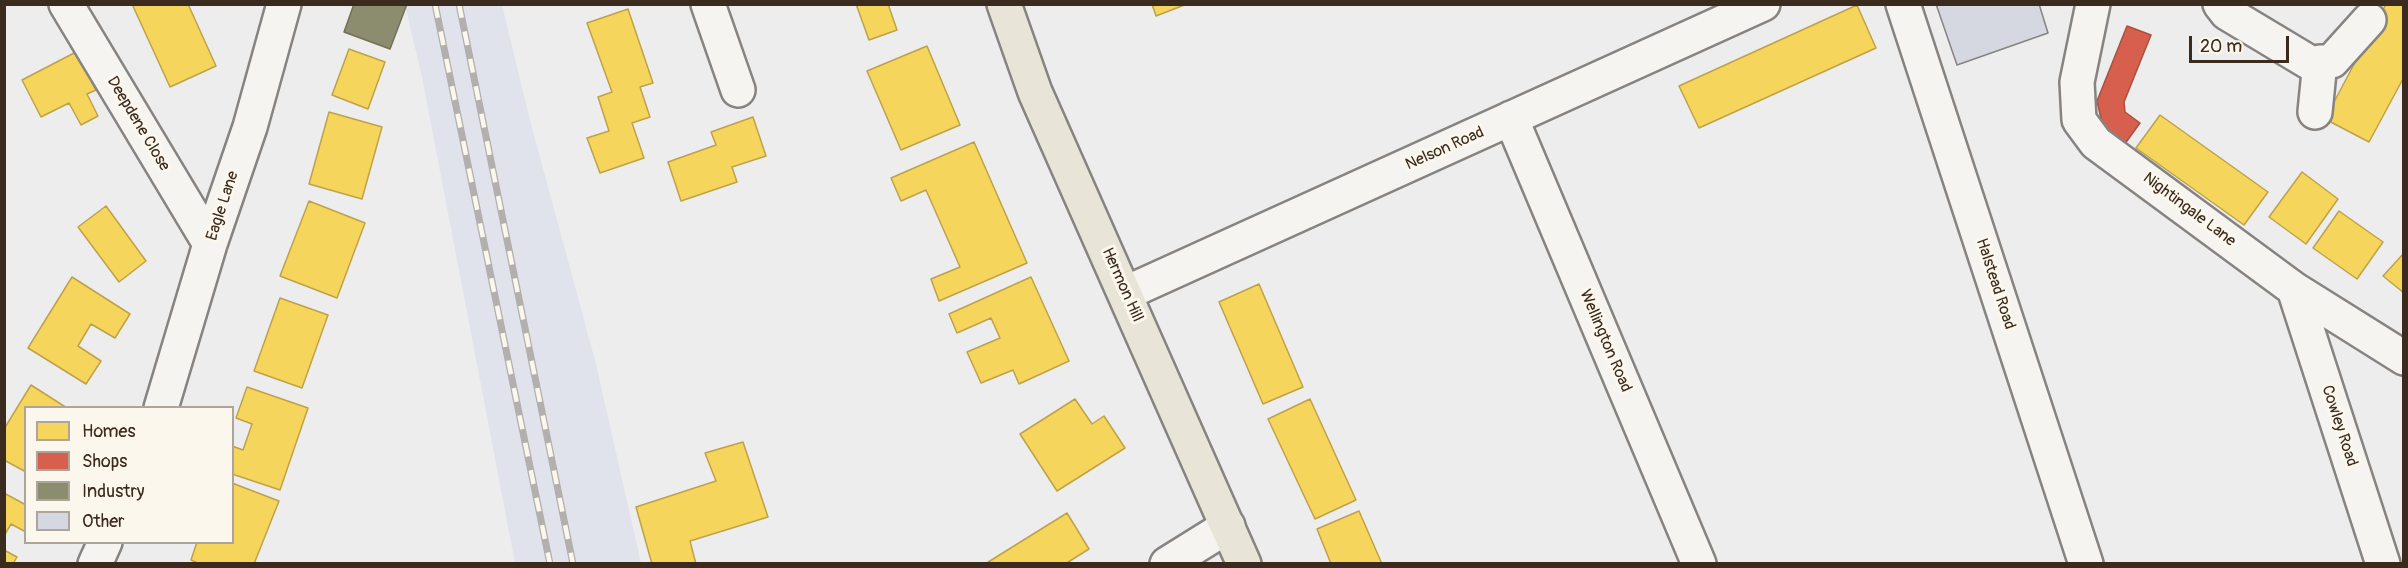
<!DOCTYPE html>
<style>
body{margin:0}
#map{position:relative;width:2408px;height:568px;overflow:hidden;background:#ededed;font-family:Pangolin,sans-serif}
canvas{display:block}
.frame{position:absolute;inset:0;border:6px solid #3b2a1e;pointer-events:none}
.legend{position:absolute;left:24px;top:406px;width:210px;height:138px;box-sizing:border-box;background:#fbf7ec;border:2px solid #aea59a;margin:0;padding:8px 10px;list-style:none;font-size:18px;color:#3b2a1e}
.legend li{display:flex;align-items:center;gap:12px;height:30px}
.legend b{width:30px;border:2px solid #aea59a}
.scale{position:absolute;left:2189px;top:36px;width:100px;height:27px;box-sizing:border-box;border:3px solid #3b2a1e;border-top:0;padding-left:8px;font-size:18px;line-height:21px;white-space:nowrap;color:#3b2a1e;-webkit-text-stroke:4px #fbf7ec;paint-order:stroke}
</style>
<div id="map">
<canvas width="2408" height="568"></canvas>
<div class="frame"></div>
<ul class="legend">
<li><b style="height:16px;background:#f6d55c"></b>Homes</li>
<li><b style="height:16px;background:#d6604d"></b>Shops</li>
<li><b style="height:16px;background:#8c8c6e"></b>Industry</li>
<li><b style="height:16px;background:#d5d8e1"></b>Other</li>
</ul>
<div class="scale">20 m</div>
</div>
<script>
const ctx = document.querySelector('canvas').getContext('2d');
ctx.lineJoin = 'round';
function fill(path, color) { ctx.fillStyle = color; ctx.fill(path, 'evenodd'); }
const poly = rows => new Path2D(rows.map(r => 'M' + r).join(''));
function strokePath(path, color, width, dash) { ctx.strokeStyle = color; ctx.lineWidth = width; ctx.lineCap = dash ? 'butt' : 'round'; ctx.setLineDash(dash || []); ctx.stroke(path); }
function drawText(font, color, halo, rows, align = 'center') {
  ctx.font = font + ' Pangolin,sans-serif'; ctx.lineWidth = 6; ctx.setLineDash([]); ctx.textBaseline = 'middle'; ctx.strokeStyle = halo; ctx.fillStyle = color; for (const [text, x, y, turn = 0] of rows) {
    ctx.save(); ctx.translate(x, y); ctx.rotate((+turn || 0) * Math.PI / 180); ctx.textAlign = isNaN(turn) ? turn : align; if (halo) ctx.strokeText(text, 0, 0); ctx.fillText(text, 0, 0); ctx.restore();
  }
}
fill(poly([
 [405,5,502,5,531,124,596,364,641,563,515,563,422,77]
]), '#e0e3eb');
const homes = poly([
 [132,4,188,4,216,66,170,87,132,4],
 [856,4,888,4,897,30,869,40,856,4],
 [1152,4,1187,4,1156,16,1152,4],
 [2386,4,2404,4,2404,77,2369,142,2325,119,2386,4],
 [1857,5,1876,48,1699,128,1679,86,1857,5],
 [628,9,653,83,640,87,650,117,632,123,644,158,600,173,587,138,609,131,598,97,612,92,587,23,628,9],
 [927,46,960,125,901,150,867,71,927,46],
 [349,49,385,62,368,109,332,95,349,49],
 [76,52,96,90,87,94,98,116,81,125,69,103,41,117,22,80,76,52],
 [329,112,382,127,362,199,309,184,329,112],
 [2160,115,2268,192,2244,225,2136,148,2160,115],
 [753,117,766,156,732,167,737,182,681,201,668,162,716,145,711,132,753,117],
 [974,142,1027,263,939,301,931,279,960,267,926,190,901,201,891,178,974,142],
 [2302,172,2338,199,2306,244,2269,217,2302,172],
 [309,201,365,223,337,298,280,276,309,201],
 [106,206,146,261,119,282,78,227,106,206],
 [2339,211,2383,242,2357,279,2313,248,2339,211],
 [2404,253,2404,293,2383,276,2404,253],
 [72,277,130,314,115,338,91,324,78,346,101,361,86,384,28,348,72,277],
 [1031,277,1069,361,1019,384,1013,370,981,383,967,352,1000,338,991,318,957,333,949,314,1031,277],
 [1259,284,1303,387,1263,404,1219,302,1259,284],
 [280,298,328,315,302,388,254,371,280,298],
 [31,385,67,408,26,408,26,472,4,460,4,429,31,385],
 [247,387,308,408,280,490,232,474,232,446,243,450,252,424,236,418,247,387],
 [1075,399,1092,424,1104,416,1125,448,1057,491,1020,434,1075,399],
 [1310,399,1356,500,1315,519,1268,419,1310,399],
 [743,442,768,517,690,541,696,564,652,564,636,507,716,481,705,453,743,442],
 [232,483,279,501,254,564,200,564,191,560,197,542,232,542,232,483],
 [4,493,26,505,26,532,11,524,4,536,4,493],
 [1359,511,1382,564,1331,564,1317,529,1359,511],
 [1067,513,1089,549,1065,564,985,564,1067,513],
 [4,550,17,557,13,564,4,564,4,550]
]);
fill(homes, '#f6d55c');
strokePath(homes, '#bea249', 1.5);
const shops = poly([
 [2127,26,2151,35,2124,102,2125,112,2140,123,2124,145,2103,127,2097,101,2127,26]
]);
fill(shops, '#d6604d');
strokePath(shops, '#a8503f', 1.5);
const industry = poly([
 [354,4,407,4,390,49,344,32,354,4]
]);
fill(industry, '#8c8c6e');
strokePath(industry, '#746f56', 1.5);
const building = poly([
 [1936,4,2039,4,2048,33,1957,65,1936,4]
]);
fill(building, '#d5d8e1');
strokePath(building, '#868380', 1.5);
const minor = poly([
 [66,4,210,244],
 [708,4,738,90],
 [1903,4,2086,564],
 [2093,4,2077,82,2079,120,2096,143,2294,289,2404,358],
 [2220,4,2227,13,2312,64,2332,61,2369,20],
 [2315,112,2320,62],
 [1511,118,1699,564],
 [2294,289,2383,564],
 [1126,293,1763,4],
 [161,408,210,244,250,127,284,4],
 [95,564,105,542],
 [1167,564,1228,526]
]);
const major = poly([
 [1004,4,1035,92,1244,564]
]);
strokePath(minor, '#868380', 38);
strokePath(major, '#868380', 38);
strokePath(minor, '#f5f4f0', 33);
strokePath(major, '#e8e5d8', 33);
const rail = poly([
 [435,4,550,564],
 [459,4,573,564]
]);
strokePath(rail, '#b2afac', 7);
strokePath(rail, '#fbf7ec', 4.5, [14]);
drawText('16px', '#3b2a1e', '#fbf7ec', [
 ["Deepdene Close",138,124,59],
 ["Nelson Road",1445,149,-24],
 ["Eagle Lane",223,206,-72],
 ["Nightingale Lane",2189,210,37],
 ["Halstead Road",1995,284,72],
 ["Hermon Hill",1122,285,66],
 ["Wellington Road",1605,341,67],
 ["Cowley Road",2339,426,72]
]);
</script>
